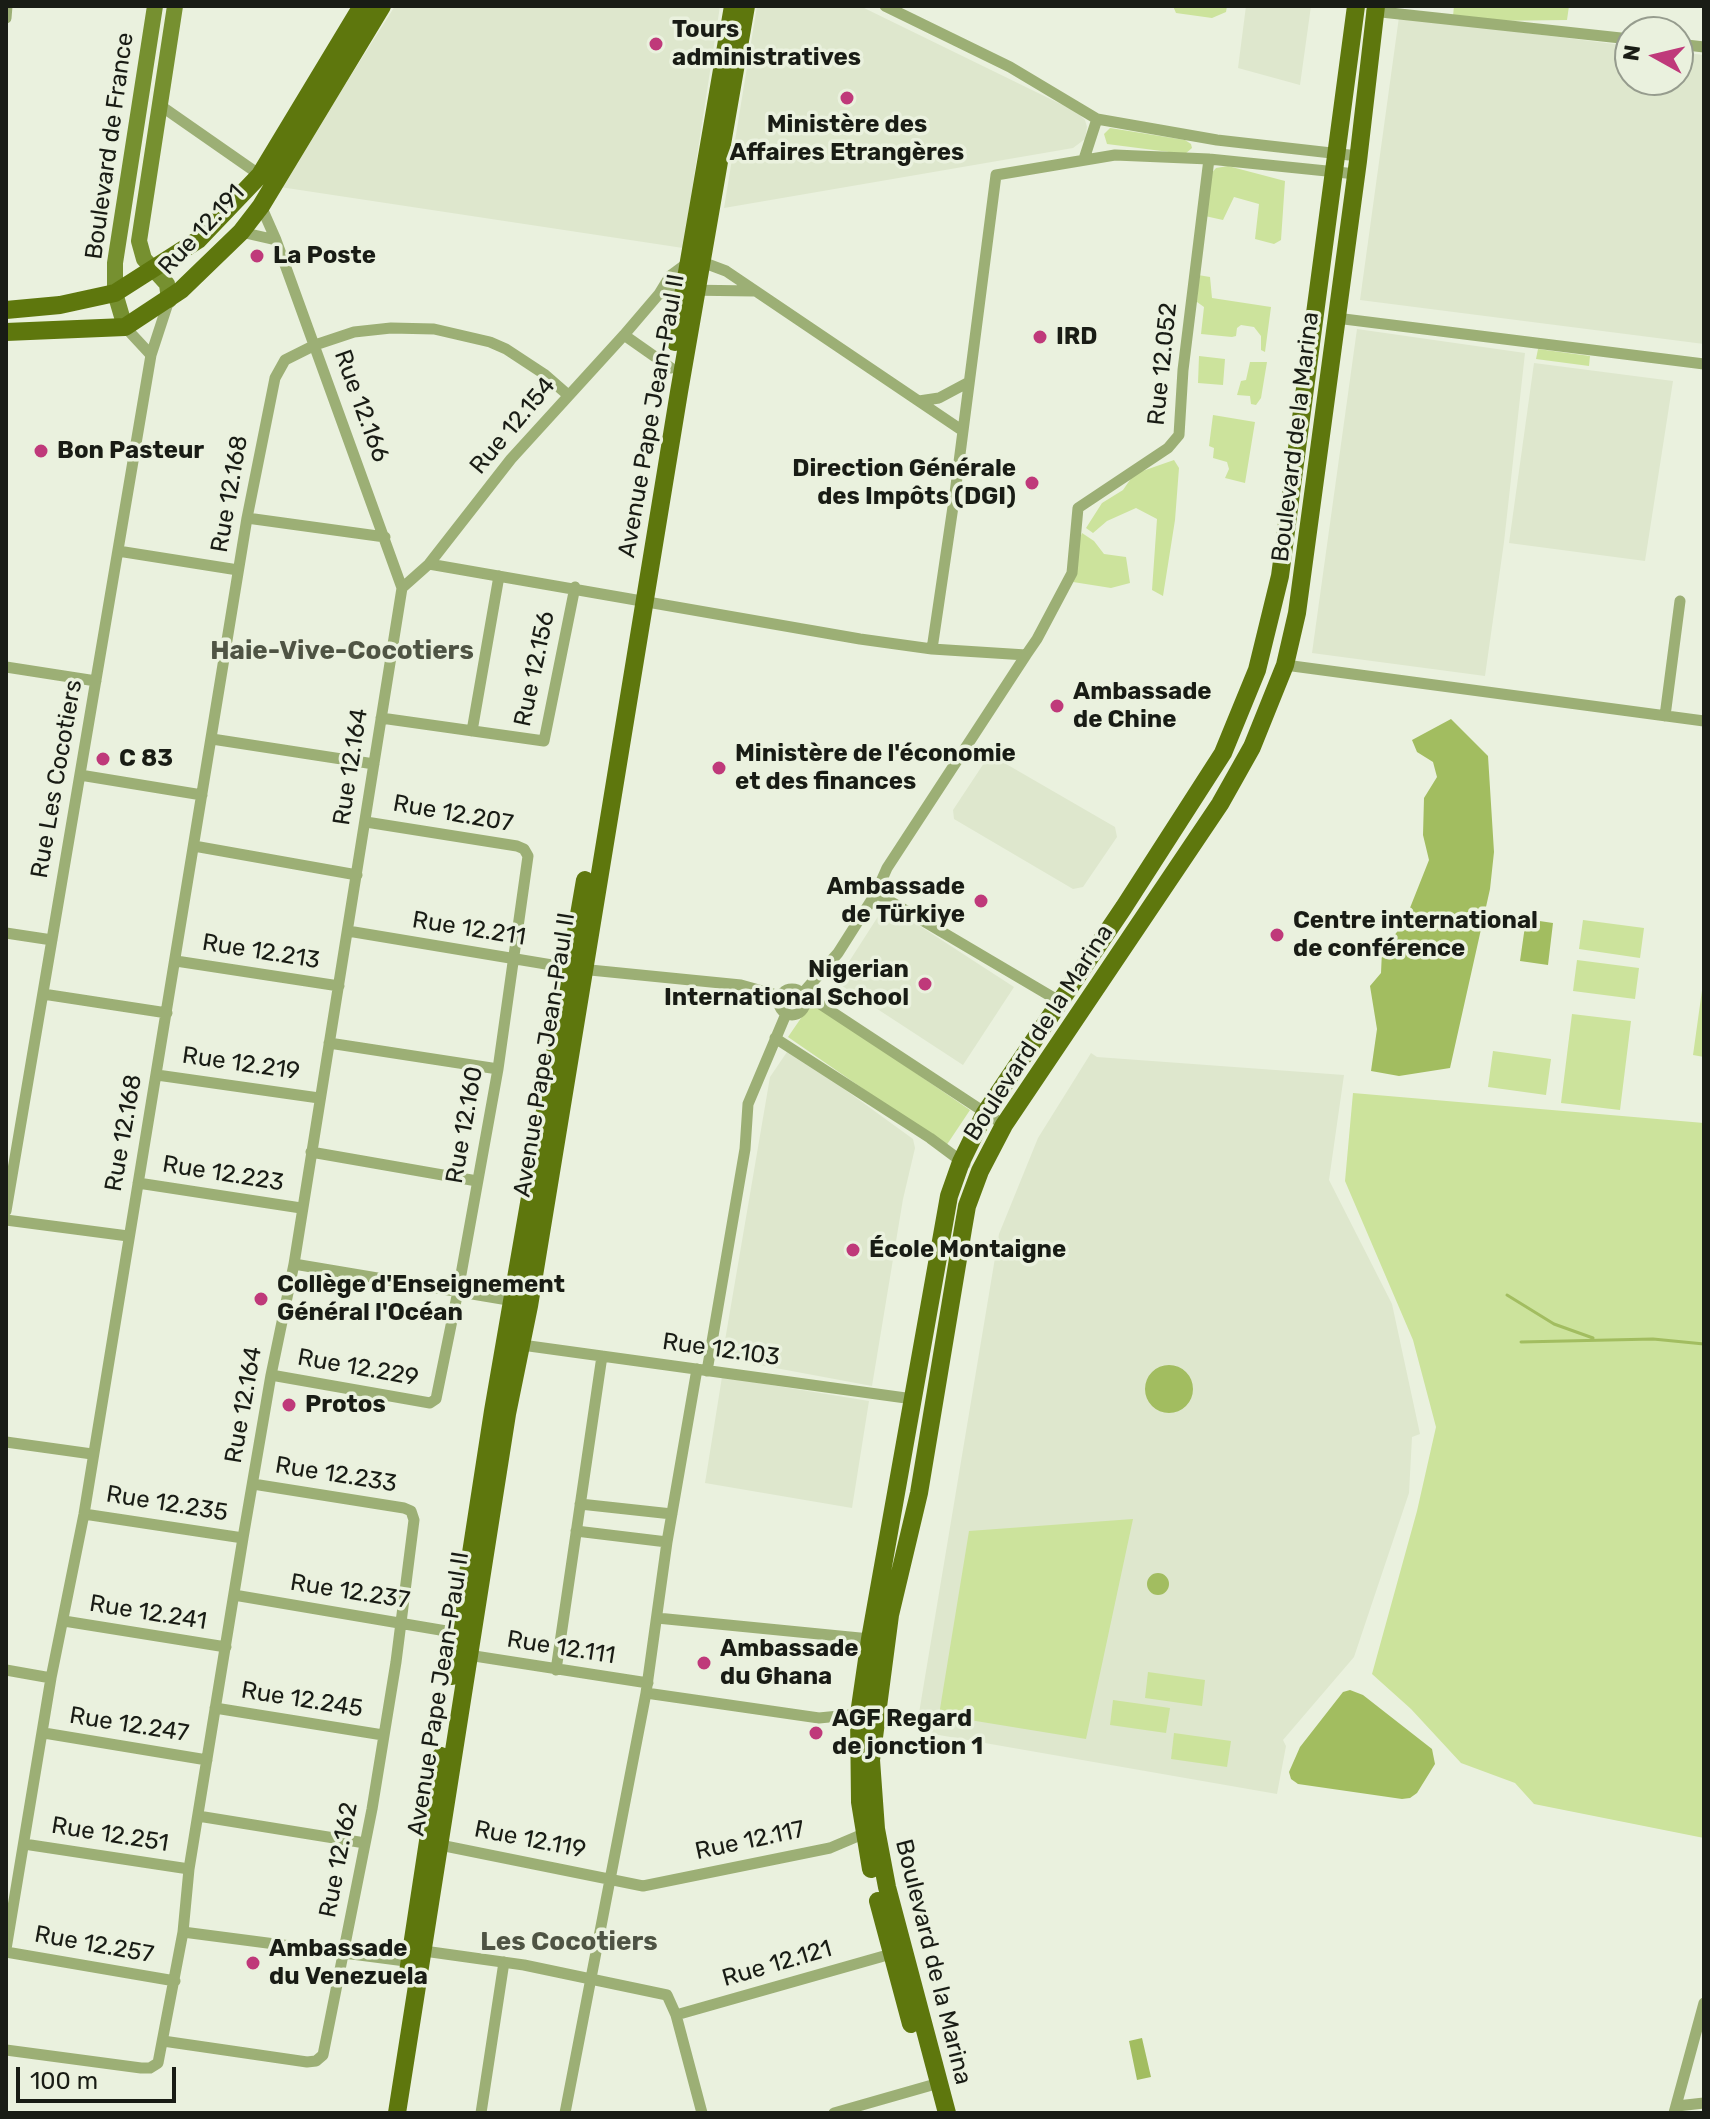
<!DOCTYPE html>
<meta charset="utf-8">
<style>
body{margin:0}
#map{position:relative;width:1710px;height:2119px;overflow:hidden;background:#eaf1de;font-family:Rubik,sans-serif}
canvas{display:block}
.frame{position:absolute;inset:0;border:8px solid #191c15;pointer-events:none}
.north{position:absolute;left:1614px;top:16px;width:80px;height:80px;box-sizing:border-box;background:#eaf1de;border:2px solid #969c8e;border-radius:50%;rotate:278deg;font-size:22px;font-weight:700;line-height:32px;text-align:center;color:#191c15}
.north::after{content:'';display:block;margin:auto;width:28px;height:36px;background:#bf397a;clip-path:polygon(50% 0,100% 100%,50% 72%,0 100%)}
.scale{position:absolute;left:16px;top:2067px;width:160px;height:36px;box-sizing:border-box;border:4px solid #191c15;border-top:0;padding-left:10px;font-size:24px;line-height:28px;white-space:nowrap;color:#191c15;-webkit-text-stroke:6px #eaf1de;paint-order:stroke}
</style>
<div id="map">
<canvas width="1710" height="2119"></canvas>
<div class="frame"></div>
<div class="north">N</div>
<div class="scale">100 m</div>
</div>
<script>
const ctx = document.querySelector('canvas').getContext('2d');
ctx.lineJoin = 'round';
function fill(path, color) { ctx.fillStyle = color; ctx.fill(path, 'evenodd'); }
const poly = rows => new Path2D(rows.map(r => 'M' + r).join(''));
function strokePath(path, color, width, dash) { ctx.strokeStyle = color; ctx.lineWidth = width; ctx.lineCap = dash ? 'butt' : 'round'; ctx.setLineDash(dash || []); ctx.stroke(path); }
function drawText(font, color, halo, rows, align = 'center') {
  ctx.font = font + ' Rubik,sans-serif'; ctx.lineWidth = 7; ctx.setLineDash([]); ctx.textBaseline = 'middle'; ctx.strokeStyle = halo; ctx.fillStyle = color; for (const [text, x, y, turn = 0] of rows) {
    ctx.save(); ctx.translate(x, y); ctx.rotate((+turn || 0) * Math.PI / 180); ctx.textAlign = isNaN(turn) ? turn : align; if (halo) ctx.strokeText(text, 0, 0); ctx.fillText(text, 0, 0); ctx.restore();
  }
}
fill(poly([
 [395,6,720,6,683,248,280,187],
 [757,6,860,6,1077,112,1085,120,1087,127,1085,139,1073,148,724,208],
 [1246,6,1311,6,1300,85,1238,68],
 [1399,17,1630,46,1630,80,1678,80,1678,52,1704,55,1704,344,1360,300],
 [1357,329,1525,353,1504,542,1485,676,1312,653],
 [1534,363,1673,381,1645,561,1509,543],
 [994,757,1115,827,1117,837,1083,887,1073,889,954,819,953,810,986,760],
 [886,904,1014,987,963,1065,836,982],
 [789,1049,913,1139,915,1148,903,1199,872,1386,722,1358,770,1077],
 [1091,1053,1097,1057,1344,1075,1329,1180,1392,1304,1420,1434,1412,1437,1409,1493,1354,1657,1283,1740,1286,1746,1277,1794,916,1731,999,1234,1038,1138],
 [722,1377,869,1401,852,1508,705,1483]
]), '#dee7cd');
fill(poly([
 [1173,6,1227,6,1226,12,1212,18,1176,13],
 [1454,6,1569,6,1567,20,1491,21,1453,16],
 [1110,128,1185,140,1191,144,1192,148,1185,154,1107,144,1104,134],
 [1228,166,1285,181,1281,240,1274,244,1255,239,1259,204,1234,197,1223,220,1205,216,1210,175,1216,168],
 [1198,275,1210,277,1212,298,1271,307,1265,352,1261,350,1261,336,1254,327,1241,325,1237,328,1236,336,1232,337,1201,334,1204,307,1197,302],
 [1538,349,1590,356,1589,366,1536,359],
 [1199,356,1225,359,1223,385,1198,383],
 [1250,362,1267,362,1261,398,1256,405,1251,404,1250,396,1237,395,1241,381,1246,380],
 [1213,415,1255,422,1245,483,1225,478,1229,469,1227,462,1213,458,1214,448,1209,446],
 [1174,460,1179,468,1175,520,1163,596,1152,590,1157,519,1136,508,1107,521,1093,533,1086,528,1102,503,1123,490,1134,474],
 [1082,533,1094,541,1104,554,1126,557,1130,583,1111,588,1073,582,1078,543],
 [1583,920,1644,928,1640,958,1579,949],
 [1577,960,1639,968,1635,999,1573,991],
 [1704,976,1704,1057,1693,1055],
 [812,1002,970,1110,946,1146,788,1037],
 [1572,1014,1631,1021,1620,1110,1561,1103],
 [1493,1051,1551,1059,1546,1095,1488,1087],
 [1353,1093,1704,1123,1704,1838,1534,1804,1515,1783,1461,1763,1411,1709,1372,1674,1417,1511,1436,1427,1413,1340,1345,1181],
 [1133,1519,1086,1739,939,1715,969,1531],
 [1148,1672,1205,1680,1202,1706,1145,1698],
 [1113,1700,1170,1708,1166,1733,1110,1725],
 [1174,1733,1231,1741,1227,1767,1171,1759]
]), '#cce39c');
fill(poly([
 [1451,719,1488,756,1494,852,1490,889,1450,1068,1399,1076,1371,1071,1377,1029,1370,986,1381,973,1382,951,1404,923,1429,860,1423,835,1424,798,1437,777,1433,762,1417,752,1412,740],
 [1526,919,1553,923,1548,965,1520,961],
 '1145 1389a24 24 0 1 1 48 0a24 24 0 1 1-48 0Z',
 '1147 1584a11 11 0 1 1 22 0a11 11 0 1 1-22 0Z',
 [1350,1690,1363,1695,1432,1749,1435,1764,1417,1793,1410,1798,1402,1799,1298,1784,1291,1779,1289,1772,1300,1747,1343,1692],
 [1142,2038,1151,2077,1137,2080,1129,2041]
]), '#a2bd60');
strokePath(poly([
 [1507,1295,1554,1324,1593,1338],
 [1521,1342,1653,1339,1704,1344]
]), '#a2bd60', 3);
strokePath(poly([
 [885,6,1010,67,1097,119,1217,140,1358,156],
 [1372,11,1630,39],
 [6,18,7,6],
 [1678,44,1704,47],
 [161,106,260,175],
 [1084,159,1097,119],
 [241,232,276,240],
 [659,294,684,290,754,291],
 [1336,318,1704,364],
 [125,327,151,355],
 [624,335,671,368],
 [919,401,939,398,969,382],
 [247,518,385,537],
 [118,551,238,570],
 [429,564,860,639,932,649,1026,655,1037,639,1072,573,1078,508,1168,448,1179,435,1183,370,1209,159],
 [402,588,429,564,511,459,624,335,659,294,670,276,689,262,702,262,726,271,963,431],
 [932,649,955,493,996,175,1115,155,1209,159,1356,174],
 [1285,665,1704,721],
 [6,667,96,681],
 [1665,716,1680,601],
 [381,718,544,741,575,587],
 [472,731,499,576],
 [212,739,374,764],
 [80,775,202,795],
 [194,846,357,875],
 [876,893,1059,1001],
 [348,931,570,968,741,985,780,996],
 [6,933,52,940],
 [176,961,339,986],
 '779 1002a13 13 0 1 1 26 0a13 13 0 1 1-26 0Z',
 [43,994,167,1013],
 [802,994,838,953,876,893,887,868,1026,655],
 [804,998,817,1002,1004,1125],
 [775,1038,930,1138,965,1164],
 [329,1043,498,1069],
 [157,1075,319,1098],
 [311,1152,477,1181],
 [138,1183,301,1208],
 [6,1211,151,355,169,300],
 [6,1220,128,1236],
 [294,1264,514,1301],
 [522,1345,913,1399],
 [707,1371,745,1149,748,1104,786,1014],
 [271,1375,430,1403,436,1399,458,1291,498,1069,528,856,524,849,517,846,366,822],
 [6,1442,92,1454],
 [580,1504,672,1514],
 [84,1514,243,1538],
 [576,1531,667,1542],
 [234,1595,458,1633],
 [657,1618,870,1639],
 [64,1621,226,1647],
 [468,1655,648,1683],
 [6,1670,51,1678],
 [556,1670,602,1356],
 [646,1693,819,1718,859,1714],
 [215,1708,383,1735],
 [44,1733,207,1760],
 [198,1816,365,1843],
 [24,1844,189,1869],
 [440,1845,643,1886,830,1848,863,1834],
 [183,1932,413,1962],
 [6,1949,51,1678,84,1514,247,518,275,378,285,360,315,345,354,332,391,328,434,329,490,342,506,349,544,374,568,395],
 [424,1951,524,1965,667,1995,676,2015,702,2113],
 [6,1952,175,1981],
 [676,2015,891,1954],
 [163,2041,307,2062,316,2061,323,2055,372,1809,396,1662,414,1520,411,1511,404,1508,253,1484],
 [6,2050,141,2068,150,2068,158,2063,183,1932,189,1869,243,1538,271,1375,294,1264,402,588,276,240,261,206],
 [1677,2106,1704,2103],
 [481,2113,504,1962],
 [565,2113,646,1693,667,1542,697,1369],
 [834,2113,939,2083],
 [1674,2113,1704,2003]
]), '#9caf75', 11);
strokePath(poly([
 [169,300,167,284,144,259,139,241,175,6],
 [125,327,115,293,115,263,155,6]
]), '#769030', 16);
strokePath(poly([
 [6,310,60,305,115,293,198,240,260,175,362,6],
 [6,332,125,327,181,290,241,232,261,206,382,6],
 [675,342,733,6],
 [452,1676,493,1411,585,880],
 [871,1869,860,1802,859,1714,870,1639,949,1196,961,1162,985,1113,1124,907,1223,753,1257,670,1280,576,1356,6],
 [878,1901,911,2024],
 [408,1972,441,1756],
 [397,2113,507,1414,529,1306,679,392,746,6],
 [947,2113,887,1887,876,1829,871,1760,890,1615,919,1493,963,1229,967,1206,980,1171,1004,1125,1220,804,1252,747,1285,665,1297,613,1358,161,1376,6]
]), '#5e770d', 18);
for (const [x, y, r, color] of [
 [656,44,8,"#bf397a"],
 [847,98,8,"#bf397a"],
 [257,256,8,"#bf397a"],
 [1040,337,8,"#bf397a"],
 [41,451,8,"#bf397a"],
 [1032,483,8,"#bf397a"],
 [1057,706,8,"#bf397a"],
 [103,759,8,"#bf397a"],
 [719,768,8,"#bf397a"],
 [981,901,8,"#bf397a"],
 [1277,935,8,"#bf397a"],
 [925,984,8,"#bf397a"],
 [853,1250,8,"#bf397a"],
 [261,1299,8,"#bf397a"],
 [289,1405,8,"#bf397a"],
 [704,1663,8,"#bf397a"],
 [816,1733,8,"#bf397a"],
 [253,1963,8,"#bf397a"]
]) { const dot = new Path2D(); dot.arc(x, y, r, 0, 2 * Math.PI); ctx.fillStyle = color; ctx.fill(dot); strokePath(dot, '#eaf1de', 3); }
drawText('bold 24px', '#191c15', '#eaf1de', [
 ["Tours",672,30],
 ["administratives",672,58],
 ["Ministère des",847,125,"center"],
 ["Affaires Etrangères",847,153,"center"],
 ["La Poste",273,256],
 ["IRD",1056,337],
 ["Bon Pasteur",57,451],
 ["Direction Générale",1016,469,"right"],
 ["des Impôts (DGI)",1016,497,"right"],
 ["Ambassade",1073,692],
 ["de Chine",1073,720],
 ["Ministère de l'économie",735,754],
 ["et des finances",735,782],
 ["C 83",119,759],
 ["Ambassade",965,887,"right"],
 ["de Türkiye",965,915,"right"],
 ["Centre international",1293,921],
 ["de conférence",1293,949],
 ["Nigerian",909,970,"right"],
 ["International School",909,998,"right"],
 ["École Montaigne",869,1250],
 ["Collège d'Enseignement",277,1285],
 ["Général l'Océan",277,1313],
 ["Protos",305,1405],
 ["Ambassade",720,1649],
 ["du Ghana",720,1677],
 ["AGF Regard",832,1719],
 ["de jonction 1",832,1747],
 ["Ambassade",269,1949],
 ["du Venezuela",269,1977]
], 'left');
drawText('24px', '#191c15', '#eaf1de', [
 ["Boulevard de France",110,146,-82],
 ["Rue 12.191",202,230,-47],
 ["Rue 12.052",1163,364,-84],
 ["Rue 12.166",361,406,70],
 ["Avenue Pape Jean-Paul II",652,416,-80],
 ["Rue 12.154",513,426,-50],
 ["Boulevard de la Marina",1296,437,-83],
 ["Rue 12.168",230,494,-80],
 ["Rue 12.156",535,669,-78],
 ["Rue 12.164",351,767,-81],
 ["Rue Les Cocotiers",57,779,-80],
 ["Rue 12.207",453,814,10],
 ["Rue 12.211",469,929,9],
 ["Rue 12.213",261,952,9],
 ["Boulevard de la Marina",1039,1033,-57],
 ["Avenue Pape Jean-Paul II",545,1055,-81],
 ["Rue 12.219",241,1064,8],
 ["Rue 12.160",465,1125,-80],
 ["Rue 12.168",124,1133,-80],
 ["Rue 12.223",223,1174,9],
 ["Rue 12.103",721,1350,8],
 ["Rue 12.229",358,1368,10],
 ["Rue 12.164",244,1405,-80],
 ["Rue 12.233",336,1475,9],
 ["Rue 12.235",167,1504,9],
 ["Rue 12.237",350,1592,9],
 ["Rue 12.241",148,1613,9],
 ["Rue 12.111",561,1648,9],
 ["Avenue Pape Jean-Paul II",439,1694,-81],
 ["Rue 12.245",302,1700,9],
 ["Rue 12.247",129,1725,9],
 ["Rue 12.251",110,1835,9],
 ["Rue 12.119",530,1840,11],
 ["Rue 12.117",750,1841,-12],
 ["Rue 12.162",339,1860,-79],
 ["Rue 12.257",94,1945,10],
 ["Boulevard de la Marina",933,1962,76],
 ["Rue 12.121",777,1964,-16]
]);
drawText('bold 26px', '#4f5444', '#eaf1de', [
 ["Haie-Vive-Cocotiers",342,651],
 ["Les Cocotiers",569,1942]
]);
</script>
